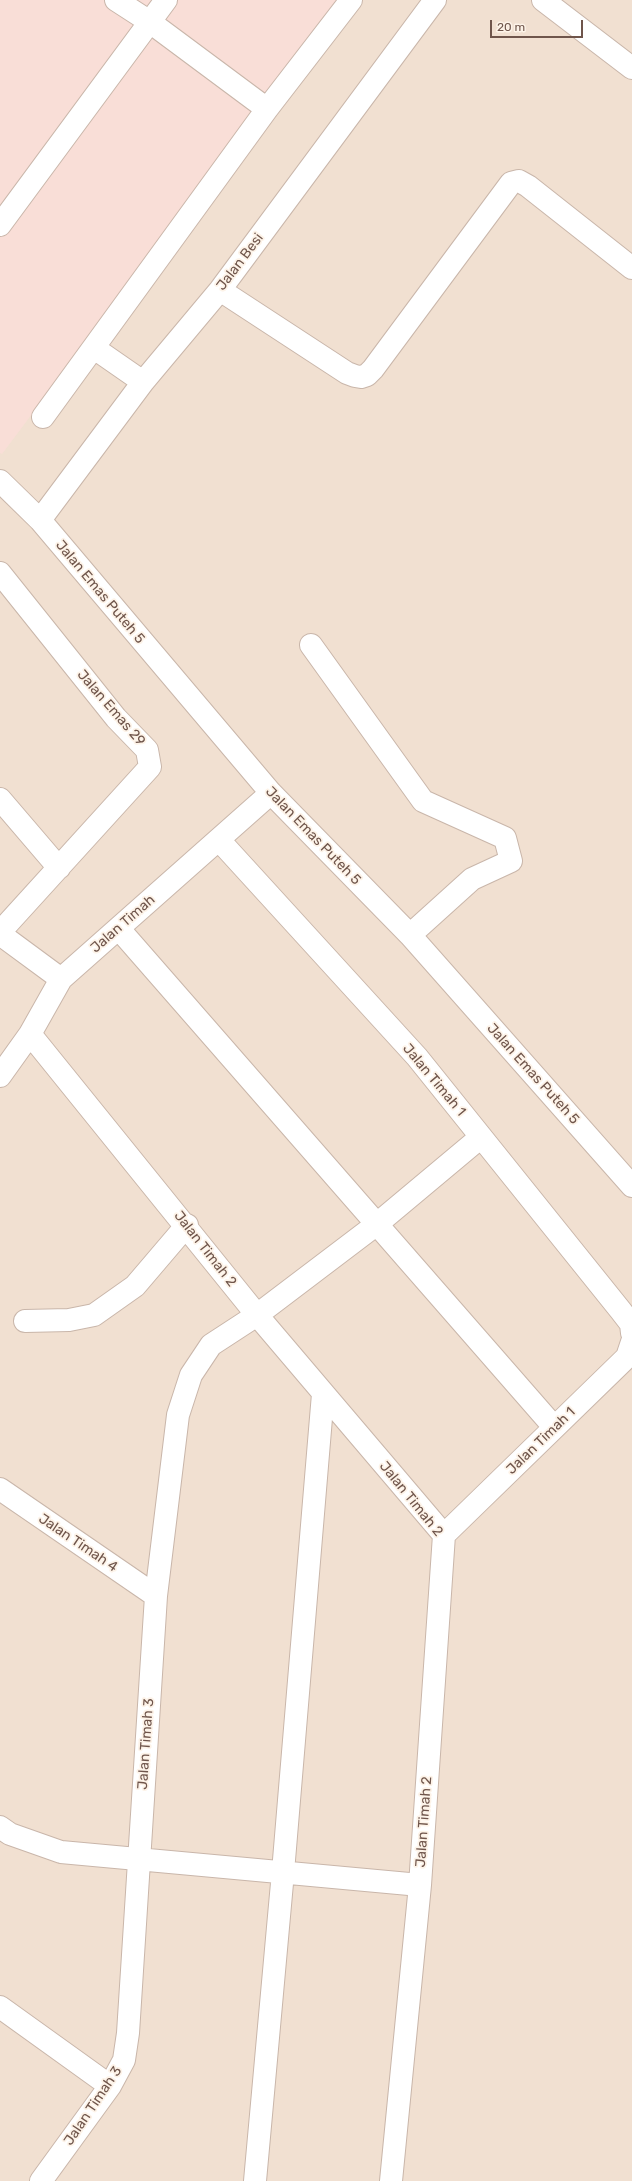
<!DOCTYPE html>
<style>
body{margin:0}
#map{position:relative;width:632px;height:2181px;overflow:hidden;background:#faefe2;font-family:Rubik,sans-serif}
canvas{display:block}
.scale{position:absolute;left:490px;top:20px;width:93px;height:18px;box-sizing:border-box;border:2px solid #6f554b;border-top:0;padding-left:5px;font-size:12px;line-height:14px;white-space:nowrap;color:#6f554b;-webkit-text-stroke:3px #fdf3e8;paint-order:stroke}
</style>
<div id="map">
<canvas width="632" height="2181"></canvas>
<div class="scale">20 m</div>
</div>
<script>
const ctx = document.querySelector('canvas').getContext('2d');
ctx.lineJoin = 'round';
function fill(path, color) { ctx.fillStyle = color; ctx.fill(path, 'evenodd'); }
const poly = rows => new Path2D(rows.map(r => 'M' + r).join(''));
function strokePath(path, color, width, dash) { ctx.strokeStyle = color; ctx.lineWidth = width; ctx.lineCap = dash ? 'butt' : 'round'; ctx.setLineDash(dash || []); ctx.stroke(path); }
function drawText(font, color, halo, rows, align = 'center') {
  ctx.font = font + ' Rubik,sans-serif'; ctx.lineWidth = 3.5; ctx.setLineDash([]); ctx.textBaseline = 'middle'; ctx.strokeStyle = halo; ctx.fillStyle = color; for (const [text, x, y, turn = 0] of rows) {
    ctx.save(); ctx.translate(x, y); ctx.rotate((+turn || 0) * Math.PI / 180); ctx.textAlign = isNaN(turn) ? turn : align; if (halo) ctx.strokeText(text, 0, 0); ctx.fillText(text, 0, 0); ctx.restore();
  }
}
fill(poly([
 [0,0,632,0,632,2181,0,2181]
]), '#f1e0d1');
fill(poly([
 [0,0,342,0,2,454,0,453]
]), '#f9ded7');
const minor = poly([
 [116,0,150,22,267,109],
 [543,0,632,68],
 [0,225,166,0],
 [220,290,347,373,355,376,361,377,367,375,373,369,511,183,519,181,528,186,632,268],
 [94,348,143,382],
 [43,417,267,109,351,0],
 [0,481,40,520,271,793,410,935,632,1186],
 [40,520,143,382,220,290,435,0],
 [0,573,116,718,147,750,150,767,0,932],
 [311,645,423,801,505,838,511,861,472,879,410,935],
 [0,799,59,868],
 [219,840,417,1057,621,1311,631,1324,632,1333],
 [119,929,554,1427],
 [0,934,61,979],
 [30,1034,257,1315,444,1535,420,1885,391,2181],
 [0,1076,30,1034,61,979,271,793],
 [25,1321,69,1320,94,1315,135,1286,187,1225],
 [0,1489,156,1596],
 [444,1535,627,1357,632,1342],
 [0,1827,10,1834,61,1852,420,1885],
 [0,2007,110,2086],
 [41,2181,110,2086,124,2060,128,2033,156,1596,178,1415,191,1375,211,1345,257,1315,377,1224,481,1137],
 [255,2181,283,1872,323,1394]
]);
strokePath(minor, '#c9b6aa', 24);
strokePath(minor, '#fff', 22);
drawText('14px', '#6f554b', '#fdf3e8', [
 ["Jalan Besi",240,262,-53],
 ["Jalan Emas Puteh 5",100,592,50],
 ["Jalan Emas 29",111,708,49],
 ["Jalan Emas Puteh 5",313,836,46],
 ["Jalan Timah",123,924,-41],
 ["Jalan Emas Puteh 5",533,1074,48],
 ["Jalan Timah 1",434,1080,50],
 ["Jalan Timah 2",205,1249,52],
 ["Jalan Timah 1",541,1441,-44],
 ["Jalan Timah 2",411,1499,51],
 ["Jalan Timah 4",78,1543,34],
 ["Jalan Timah 3",146,1744,-86],
 ["Jalan Timah 2",424,1822,-86],
 ["Jalan Timah 3",93,2106,-56]
]);
</script>
